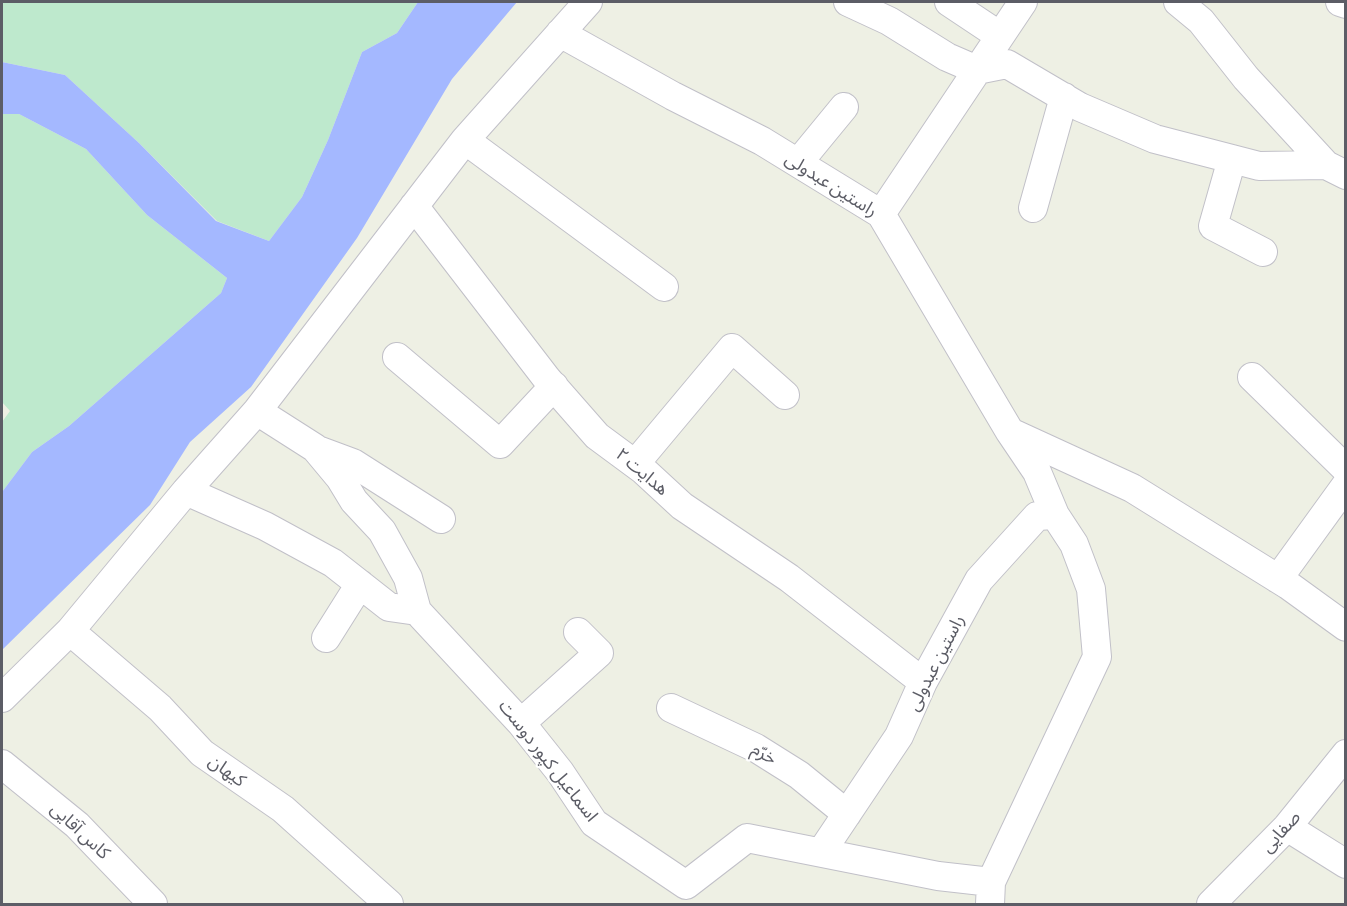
<!DOCTYPE html>
<meta charset="utf-8">
<style>
body{margin:0}
#map{position:relative;width:1347px;height:906px;overflow:hidden;background:#eef0e4;font-family:"Alegreya Sans",sans-serif}
canvas{display:block}
.frame{position:absolute;inset:0;border:3px solid #5c5d66;pointer-events:none}
</style>
<div id="map">
<canvas width="1347" height="906"></canvas>
<div class="frame"></div>
</div>
<script>
const ctx = document.querySelector('canvas').getContext('2d');
ctx.lineJoin = 'round';
function fill(path, color) { ctx.fillStyle = color; ctx.fill(path, 'evenodd'); }
const poly = rows => new Path2D(rows.map(r => 'M' + r).join(''));
function strokePath(path, color, width, dash) { ctx.strokeStyle = color; ctx.lineWidth = width; ctx.lineCap = dash ? 'butt' : 'round'; ctx.setLineDash(dash || []); ctx.stroke(path); }
function drawText(font, color, halo, rows, align = 'center') {
  ctx.font = font + ' "Alegreya Sans","Noto Sans Arabic",sans-serif'; ctx.lineWidth = 4.5; ctx.setLineDash([]); ctx.textBaseline = 'middle'; ctx.strokeStyle = halo; ctx.fillStyle = color; for (const [text, x, y, turn = 0] of rows) {
    ctx.save(); ctx.translate(x, y); ctx.rotate((+turn || 0) * Math.PI / 180); ctx.textAlign = isNaN(turn) ? turn : align; if (halo) ctx.strokeText(text, 0, 0); ctx.fillText(text, 0, 0); ctx.restore();
  }
}
fill(poly([
 [2,2,418,2,397,33,362,52,328,140,302,197,269,241,217,221,139,143,65,75,2,62],
 [2,114,19,114,86,149,147,215,227,278,221,293,69,426,32,452,2,492,2,422,10,411,2,402]
]), '#bee9cd');
fill(poly([
 [418,2,517,2,452,79,357,238,251,387,190,442,150,505,2,650,2,492,32,452,69,426,221,293,227,278,147,215,86,149,19,114,2,114,2,62,65,75,139,143,216,221,269,241,302,197,328,140,362,52,397,33]
]), '#a4b8ff');
const minor = poly([
 [848,2,889,21,947,57,977,70,1007,64,1080,107,1155,139,1259,166,1326,165,1346,175],
 [949,2,1000,36],
 [1178,2,1201,21,1246,78,1326,165],
 [1340,2,1346,4],
 [560,33,673,96,762,141,881,214,1010,432,1132,488,1288,585,1346,627],
 [465,140,664,287],
 [1232,159,1213,226,1263,252],
 [798,163,844,107],
 [414,206,547,379,597,436,643,470,682,506,789,578,923,682],
 [1033,208,1064,97],
 [881,214,1023,2],
 [397,357,500,444,554,386],
 [1252,377,1346,469],
 [257,411,315,448,340,478,354,501,382,531,408,578,417,611],
 [318,450,353,463,441,519],
 [635,464,732,348,785,395],
 [186,491,265,526,333,563,389,607,417,611,521,723,560,772,594,823,686,885,747,838,938,876,991,882,990,904],
 [1278,579,1346,485],
 [70,631,160,708,202,753,283,809,389,904],
 [326,638,360,584],
 [2,698,70,631,186,491,257,411,465,140,588,2],
 [671,708,756,748,799,775,847,814],
 [521,723,599,653,578,632],
 [2,764,77,825,153,904],
 [1287,827,1346,864],
 [822,851,899,736,923,682,979,580,1037,516,1055,515,1037,472,1010,432],
 [991,882,1097,657,1091,589,1074,544,1055,515],
 [1211,904,1287,827,1346,754]
]);
strokePath(minor, '#c1c0c8', 30);
strokePath(minor, '#fff', 28);
drawText('18px', '#5c5d66', '#fff', [
 ["راستین عبدولی",831,185,32],
 ["هدایت ۲",642,472,40],
 ["راستین عبدولی",936,663,-63],
 ["خرّم",764,754,30],
 ["اسماعیل کپور دوست",548,761,52],
 ["کیهان",227,771,36],
 ["کاس آقایی",80,831,43],
 ["صفایی",1281,832,-48]
]);
</script>
